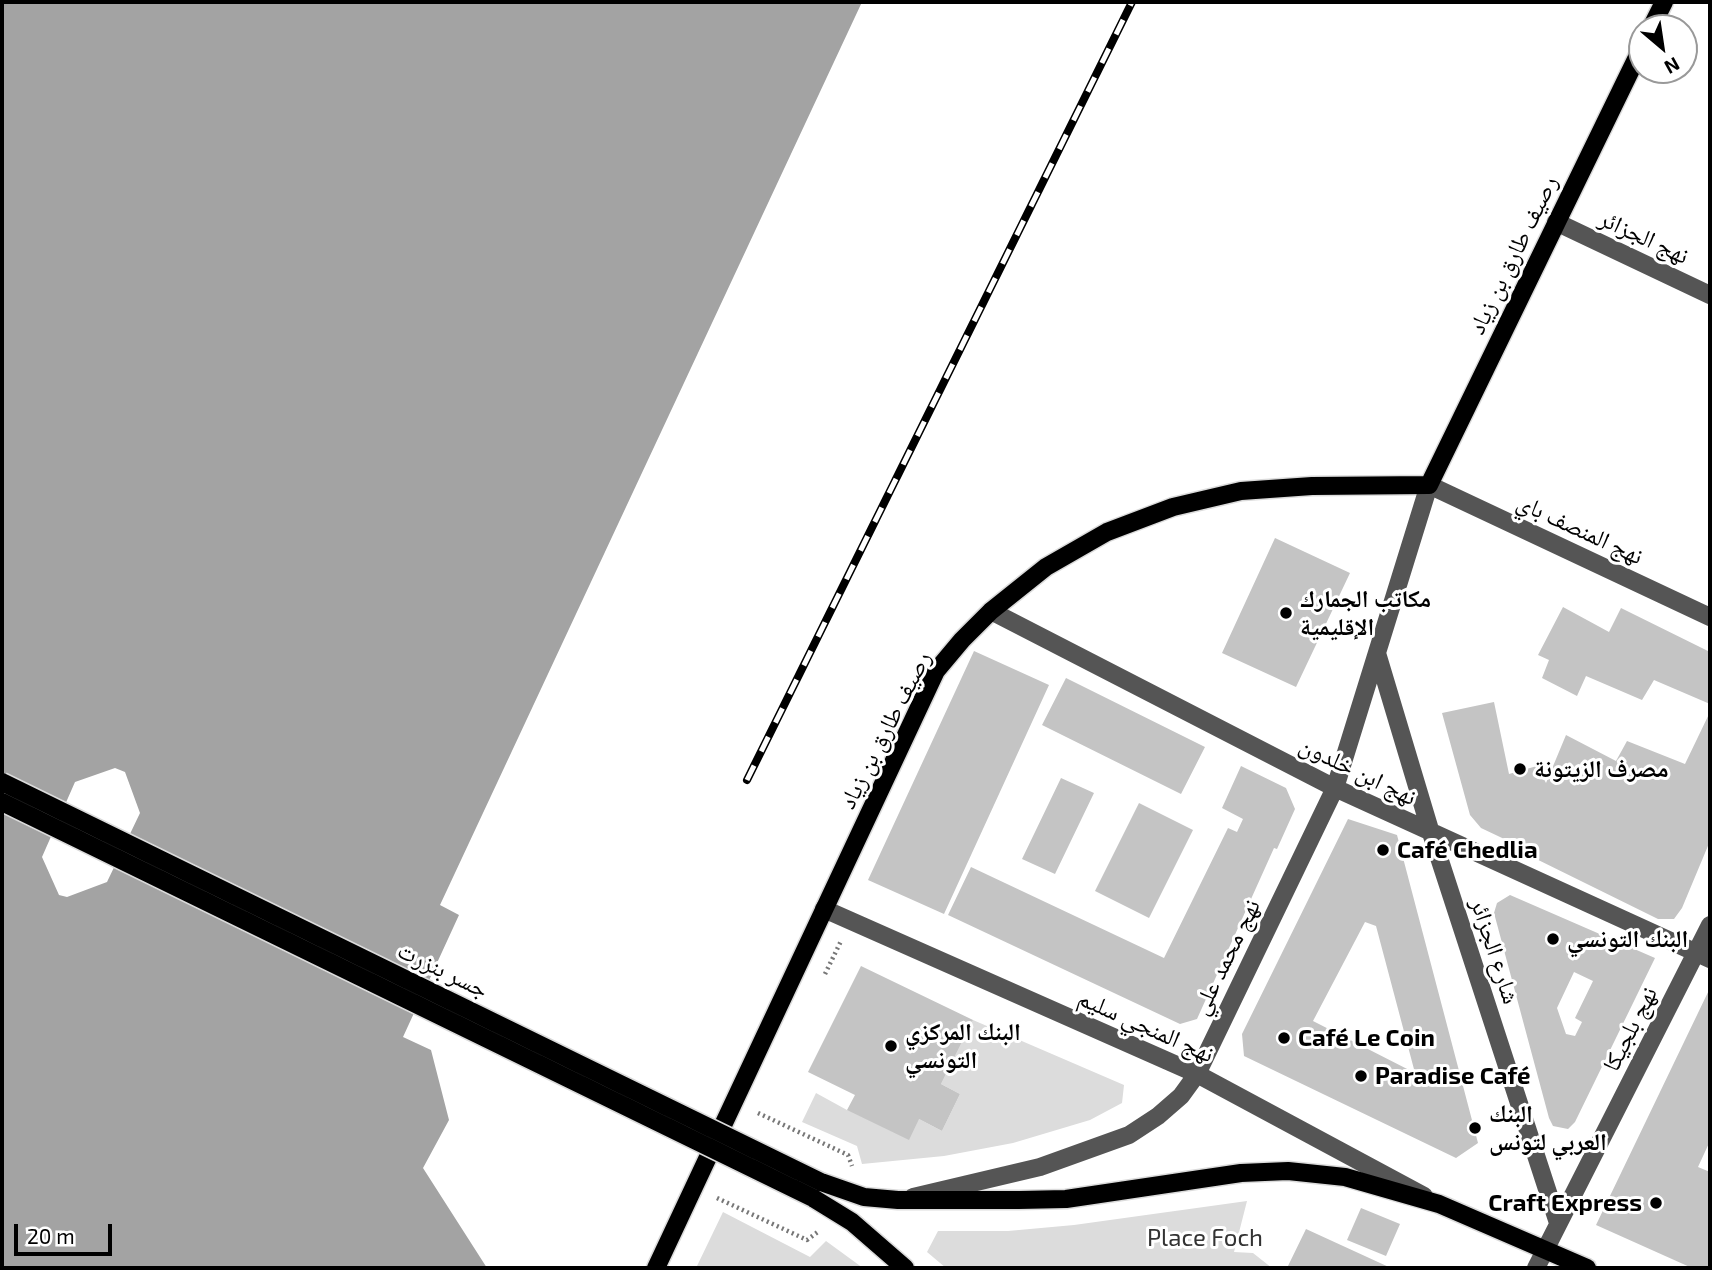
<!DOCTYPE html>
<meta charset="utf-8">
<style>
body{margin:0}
#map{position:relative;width:1712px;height:1270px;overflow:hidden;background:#fff;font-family:"Exo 2",sans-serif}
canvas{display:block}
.frame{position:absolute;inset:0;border:4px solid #000;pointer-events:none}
.north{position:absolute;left:1628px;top:14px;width:70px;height:70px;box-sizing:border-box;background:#fff;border:2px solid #999;border-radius:50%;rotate:151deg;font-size:19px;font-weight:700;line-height:28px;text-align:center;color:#000}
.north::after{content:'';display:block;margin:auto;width:24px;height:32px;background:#000;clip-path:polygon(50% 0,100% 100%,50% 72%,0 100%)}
.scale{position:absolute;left:14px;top:1224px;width:98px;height:32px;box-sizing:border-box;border:4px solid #000;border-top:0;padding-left:9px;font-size:21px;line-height:24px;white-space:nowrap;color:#000;-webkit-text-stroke:5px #fff;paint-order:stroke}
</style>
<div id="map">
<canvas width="1712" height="1270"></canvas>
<div class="frame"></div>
<div class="north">N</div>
<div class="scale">20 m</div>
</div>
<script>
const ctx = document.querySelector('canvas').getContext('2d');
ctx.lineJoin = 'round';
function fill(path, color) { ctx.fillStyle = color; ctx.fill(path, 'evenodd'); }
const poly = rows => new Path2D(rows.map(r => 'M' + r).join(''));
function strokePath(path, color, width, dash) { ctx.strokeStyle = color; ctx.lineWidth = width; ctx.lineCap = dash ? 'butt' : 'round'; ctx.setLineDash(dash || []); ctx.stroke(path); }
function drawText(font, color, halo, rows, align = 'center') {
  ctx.font = font + ' "Exo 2","Noto Naskh Arabic",sans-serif'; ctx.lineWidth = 6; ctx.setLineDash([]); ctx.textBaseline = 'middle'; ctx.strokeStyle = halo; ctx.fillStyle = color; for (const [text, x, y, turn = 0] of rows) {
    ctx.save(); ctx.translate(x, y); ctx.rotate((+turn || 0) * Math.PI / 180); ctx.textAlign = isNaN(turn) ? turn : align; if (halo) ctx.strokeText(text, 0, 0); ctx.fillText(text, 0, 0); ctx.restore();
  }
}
fill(poly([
 [973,1020,1124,1085,1122,1103,1090,1120,1013,1143,944,1156,862,1164,857,1146,802,1122,816,1093,847,1110,919,1119,942,1131,960,1094,941,1084],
 [1247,1201,1234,1252,1253,1253,1272,1268,946,1268,927,1252,938,1231,1008,1231,1074,1225],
 [723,1212,810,1257,826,1241,863,1268,702,1268,697,1266]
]), '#dcdcdc');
fill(poly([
 [2,2,862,2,440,905,459,915,403,1037,431,1050,449,1120,423,1168,487,1268,2,1268],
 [115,768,125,772,140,813,107,882,67,897,59,895,42,857,75,782]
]), '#a3a3a3');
fill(poly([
 [1275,538,1350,573,1296,687,1222,653],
 [1563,607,1609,632,1621,608,1710,652,1710,704,1654,680,1642,700,1586,676,1577,696,1542,678,1549,660,1538,655],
 [974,651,1049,685,944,914,868,880],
 [1066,678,1205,747,1181,794,1042,725],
 [1494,702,1509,774,1537,766,1546,783,1566,735,1616,761,1627,741,1685,764,1710,712,1710,841,1682,908,1674,919,1658,919,1518,850,1519,846,1481,828,1470,815,1442,713],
 [1241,766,1286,788,1295,809,1277,849,1274,848,1197,1019,1180,1024,948,915,971,867,1164,958,1228,828,1237,832,1243,819,1222,808],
 [1061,778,1094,793,1055,874,1022,859],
 [1139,803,1193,830,1149,918,1095,891],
 [1348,819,1397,835,1478,1143,1456,1158,1244,1056,1242,1034],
 [1365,922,1376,926,1415,1073,1313,1021],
 [1510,895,1655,958,1575,1122,1568,1129,1553,1126,1549,1118,1494,913,1497,903],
 [1574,972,1593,981,1575,1018,1582,1022,1575,1036,1566,1034,1557,1008],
 [861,966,973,1020,941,1084,960,1094,942,1131,919,1119,909,1140,847,1110,855,1095,808,1072],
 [1710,988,1710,1141,1698,1167,1710,1172,1710,1268,1692,1268,1596,1225],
 [1361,1208,1400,1224,1386,1256,1347,1240],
 [1306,1229,1391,1268,1287,1268]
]), '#c4c4c4');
const major = poly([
 [1651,28,1664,2],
 [821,1182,864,1197,898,1200,1019,1200,1066,1199,1241,1173,1288,1171,1345,1177,1439,1204,1587,1268],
 [813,1198,852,1222,905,1268],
 [656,1268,936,671,962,640,991,611,1046,567,1107,532,1173,507,1241,491,1312,486,1429,485,1642,47]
]);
strokePath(major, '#dbdbdb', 21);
strokePath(poly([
 [825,974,841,941],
 [758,1113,848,1155,852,1166],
 [717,1198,807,1240,819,1231]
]), '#777', 4.5, [2, 3.5]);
strokePath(poly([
 [1556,222,1710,295],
 [991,611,1335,788,1710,959],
 [1377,653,1431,833,1558,1223],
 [824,909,1197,1074,1424,1196],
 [913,1197,1040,1167,1129,1135,1158,1116,1181,1096,1197,1074,1335,788,1429,485,1710,617],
 [1536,1268,1710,925]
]), '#555', 18);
strokePath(major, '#000', 18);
const rail = poly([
 [747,780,1132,2]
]);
strokePath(rail, '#000', 8);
strokePath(rail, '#fff', 5, [16]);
const majorBridge = poly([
 [2,782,821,1182],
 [2,802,813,1198]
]);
strokePath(majorBridge, '#dbdbdb', 21, []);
strokePath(majorBridge, '#000', 18);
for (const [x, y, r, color] of [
 [1286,613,7,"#000"],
 [1520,769,7,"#000"],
 [1383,850,7,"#000"],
 [1553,939,7,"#000"],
 [1284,1038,7,"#000"],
 [891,1046,7,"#000"],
 [1361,1076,7,"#000"],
 [1475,1128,7,"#000"],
 [1656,1203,7,"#000"]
]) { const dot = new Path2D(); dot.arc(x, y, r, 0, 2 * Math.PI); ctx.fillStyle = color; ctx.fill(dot); strokePath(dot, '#fff', 2.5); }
drawText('24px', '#000', '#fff', [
 ["نهج الجزائر",1644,237,25],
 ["رصيف طارق بن زياد",1513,255,-64],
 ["نهج المنصف باي",1580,529,25],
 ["رصيف طارق بن زياد",885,730,-63],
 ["نهج ابن خلدون",1358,771,26],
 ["شارع الجزائر",1495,951,72],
 ["نهج محمد علي",1226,957,-64],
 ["جسر بنزرت",443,970,26],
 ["نهج المنجي سليم",1146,1026,24],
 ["نهج بلجيكا",1630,1029,-63]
]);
drawText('bold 24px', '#000', '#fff', [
 ["مكاتب الجمارك",1300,599],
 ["الإقليمية",1300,627],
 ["مصرف الزيتونة",1534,769],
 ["Café Chedlia",1397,850],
 ["البنك التونسي",1567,939],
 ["البنك المركزي",905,1032],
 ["التونسي",905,1060],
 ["Café Le Coin",1298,1038],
 ["Paradise Café",1375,1076],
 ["البنك",1489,1114],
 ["العربي لتونس",1489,1142],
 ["Craft Express",1642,1203,"right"]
], 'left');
drawText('24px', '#333', '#fff', [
 ["Place Foch",1205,1238]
]);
</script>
